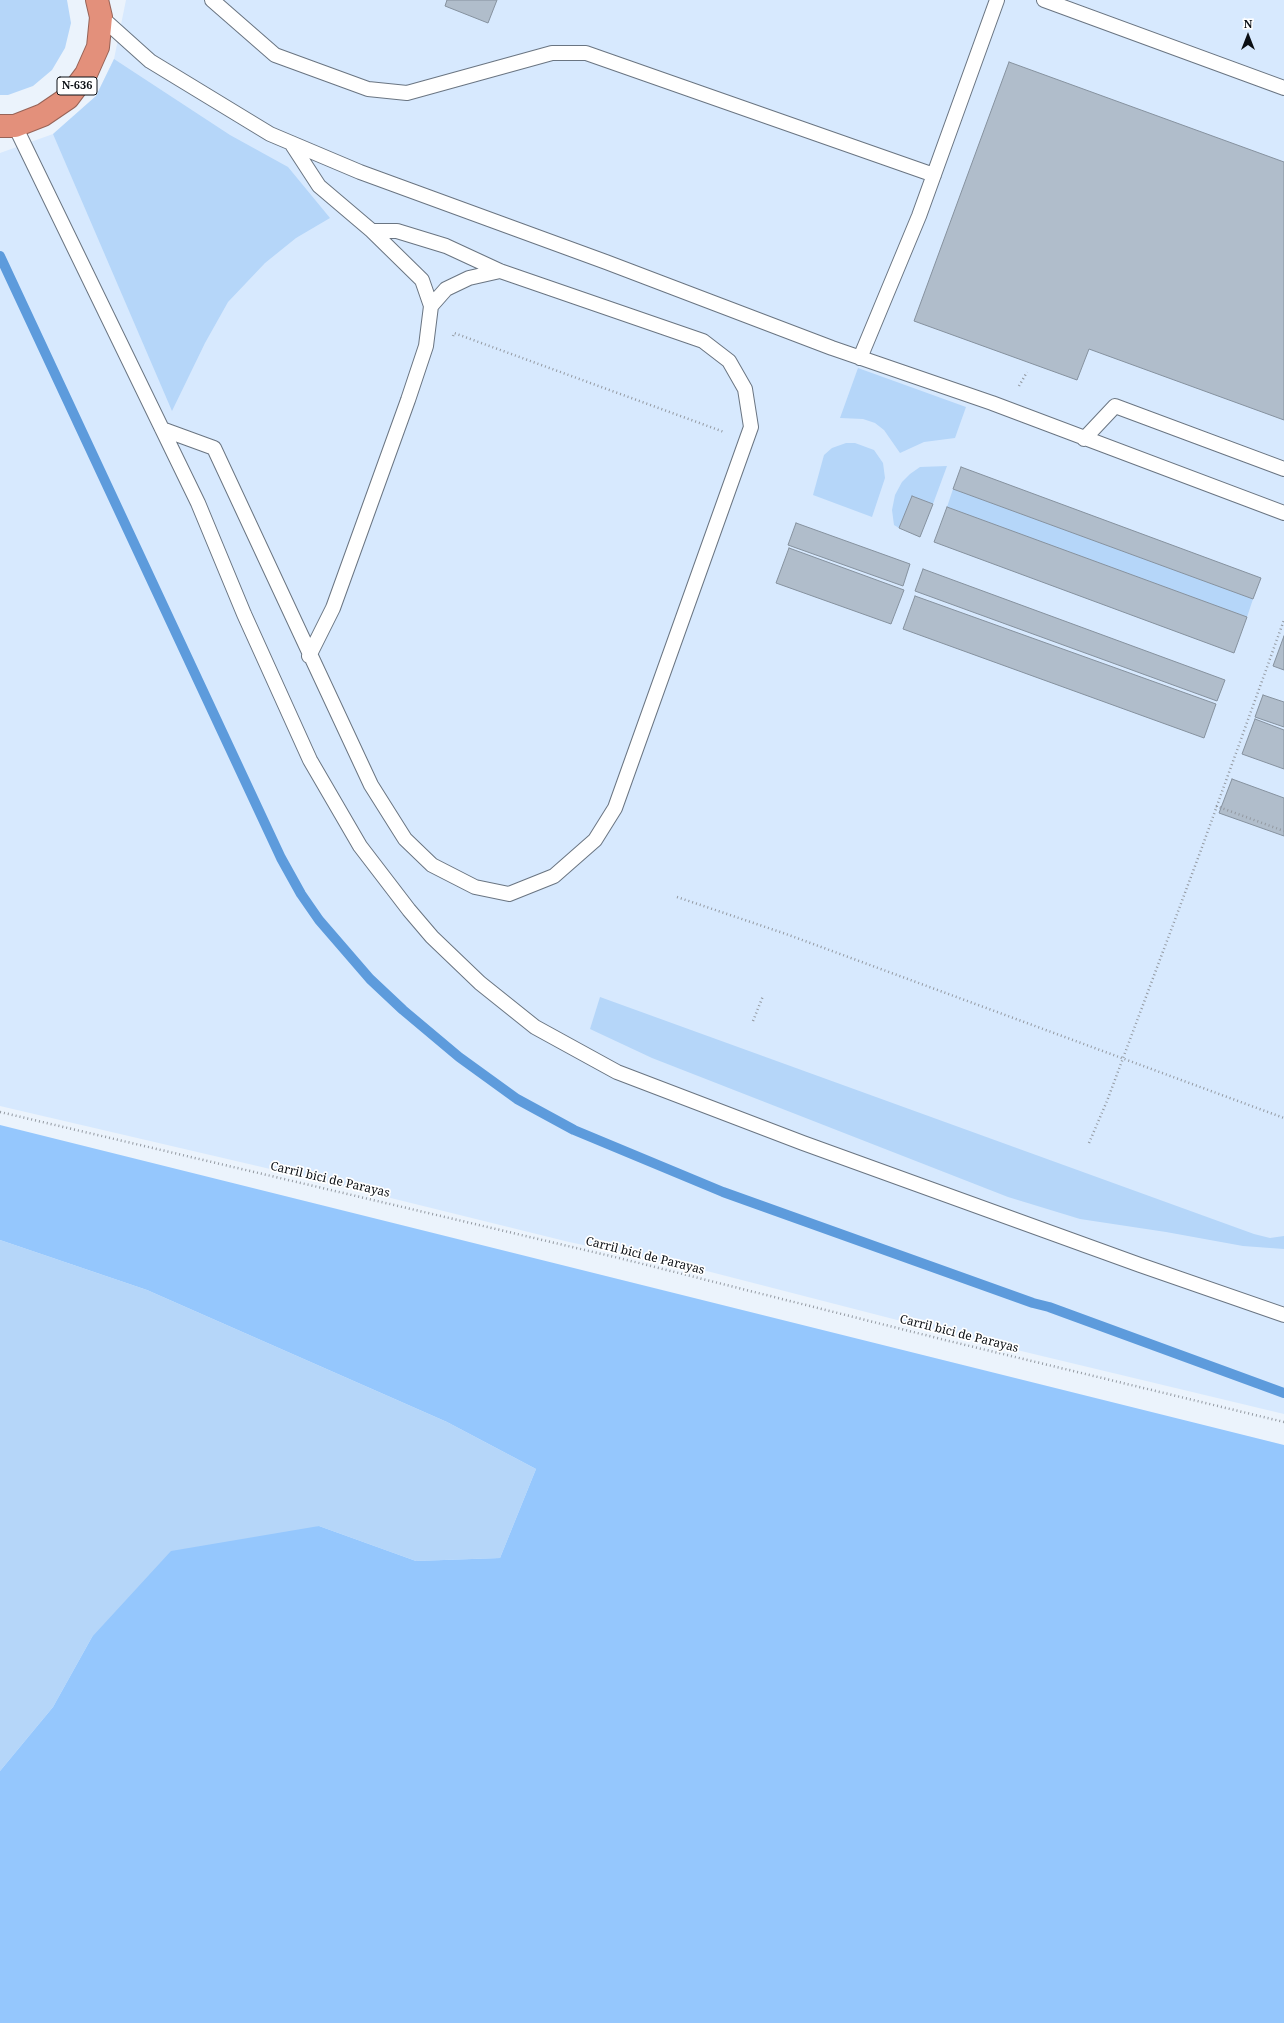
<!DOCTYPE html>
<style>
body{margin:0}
#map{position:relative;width:1284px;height:2023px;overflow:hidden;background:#ebf3fc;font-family:"Noto Serif",serif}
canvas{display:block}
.north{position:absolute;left:1228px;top:16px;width:40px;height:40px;-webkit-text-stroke:3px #fff;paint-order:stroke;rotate:0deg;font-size:11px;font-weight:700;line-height:16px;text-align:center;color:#0b0f14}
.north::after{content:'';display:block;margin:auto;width:14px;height:18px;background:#0b0f14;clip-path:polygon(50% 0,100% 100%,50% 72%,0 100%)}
</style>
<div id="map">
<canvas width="1284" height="2023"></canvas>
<div class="north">N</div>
</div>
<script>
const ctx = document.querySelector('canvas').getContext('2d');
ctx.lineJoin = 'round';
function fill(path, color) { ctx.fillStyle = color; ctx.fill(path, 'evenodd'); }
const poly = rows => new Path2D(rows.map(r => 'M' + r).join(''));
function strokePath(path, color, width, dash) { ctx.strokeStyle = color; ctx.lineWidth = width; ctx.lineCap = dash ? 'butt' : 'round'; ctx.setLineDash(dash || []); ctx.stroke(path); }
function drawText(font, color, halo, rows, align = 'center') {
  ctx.font = font + ' "Noto Serif",serif'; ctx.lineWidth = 3.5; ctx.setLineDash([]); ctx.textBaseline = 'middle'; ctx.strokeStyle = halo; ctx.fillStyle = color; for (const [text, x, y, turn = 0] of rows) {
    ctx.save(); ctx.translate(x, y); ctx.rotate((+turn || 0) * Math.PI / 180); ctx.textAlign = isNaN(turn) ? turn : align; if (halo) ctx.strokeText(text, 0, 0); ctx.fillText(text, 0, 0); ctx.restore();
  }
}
fill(poly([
 [126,0,1284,0,1284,1414,971,1339,699,1269,569,1242,326,1182,0,1106,0,153,53,134,96,96,114,59]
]), '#d7e9fe');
fill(poly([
 [0,0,67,0,71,23,65,48,52,70,33,86,8,95,0,95],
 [114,59,230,135,288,167,330,218,296,238,265,263,228,302,205,343,172,411,53,134,96,96],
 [858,368,966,407,955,438,924,442,900,453,884,430,875,423,863,419,840,418],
 [846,443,855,443,874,450,883,463,885,478,872,517,813,495,824,455,832,448],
 [947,466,933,504,912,496,899,528,894,525,892,510,895,495,902,482,910,474,920,467],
 [953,489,1253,599,1247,617,947,507],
 [600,997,1254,1234,1270,1238,1284,1236,1284,1249,1243,1246,1166,1232,1080,1219,1008,1197,652,1058,590,1029],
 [0,1240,147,1290,447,1422,536,1469,500,1558,416,1561,319,1526,92,1637,53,1707,0,1771]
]), '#b5d6f9');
fill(poly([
 [0,1125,1284,1445,1284,2023,0,2023,0,1771,53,1707,92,1637,171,1551,319,1526,416,1561,500,1558,536,1469,447,1422,147,1290,0,1240]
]), '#95c7fd');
strokePath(poly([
 [0,256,281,858,301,894,319,920,370,979,403,1010,459,1057,517,1099,574,1130,723,1192,1033,1303,1049,1307,1284,1393]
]), '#5d9bdc', 10);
const building = poly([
 [447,0,497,0,488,23,445,6,447,0],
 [1009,62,1284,162,1284,420,1089,349,1077,380,914,321,1009,62],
 [961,467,1261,578,1253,599,953,489,961,467],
 [912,496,933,504,920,537,899,528,912,496],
 [947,507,1247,617,1234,653,934,542,947,507],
 [796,523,910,564,903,586,788,545,796,523],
 [789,548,904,590,891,624,776,583,789,548],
 [923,569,1225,680,1217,701,915,591,923,569],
 [915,596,1216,704,1204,738,903,629,915,596],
 [1284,636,1284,670,1273,666,1284,636],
 [1263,695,1284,702,1284,727,1255,717,1263,695],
 [1255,719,1284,730,1284,769,1242,754,1255,719],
 [1232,779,1284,798,1284,836,1219,813,1232,779]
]);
fill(building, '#b0bdcb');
strokePath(building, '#86929f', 1);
const lane = poly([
 [212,0,275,55,368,89,407,93,552,53,586,53,934,175],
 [1044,0,1284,88],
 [101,17,150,61,270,134,360,172,606,262,832,348,992,403,1284,513],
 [15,126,198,503,244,614,310,760,360,846,409,910,432,937,480,983,535,1027,617,1072,803,1143,1140,1265,1284,1315],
 [291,143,319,186,372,231,422,280,431,306,426,346,408,400,333,608,309,656],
 [431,306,446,289,469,278,500,271],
 [860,358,919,216,997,0],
 [162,429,214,448,371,785,405,839,432,865,475,887,509,894,554,876,595,840,615,808,751,427,745,389,729,361,703,341,500,271,446,246,397,231,372,231],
 [1084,439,1115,406,1284,469]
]);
const highway = poly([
 [0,126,15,126,43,115,68,98,86,74,98,47,101,17,97,0]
]);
strokePath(lane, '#6a7582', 16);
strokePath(highway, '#976357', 24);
strokePath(poly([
 [453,336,454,333,724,432],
 [1019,386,1027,372],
 [1216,806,1284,831],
 [677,897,786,934,1284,1118],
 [753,1021,763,996],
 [0,1112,623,1259,949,1341,1284,1422],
 [1089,1143,1107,1101,1201,850,1284,620]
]), '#9399a1', 2.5, [1, 3]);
strokePath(lane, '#fff', 14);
strokePath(highway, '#e3907b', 22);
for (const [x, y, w] of [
 [77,86,40]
]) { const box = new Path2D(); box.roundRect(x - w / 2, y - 9, w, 18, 3); ctx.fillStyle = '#fff'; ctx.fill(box); strokePath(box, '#0b0f14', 1); }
drawText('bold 11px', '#0b0f14', null, [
 ["N-636",77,86]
]);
drawText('12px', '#0b0f14', '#fff', [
 ["Carril bici de Parayas",330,1180,13],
 ["Carril bici de Parayas",645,1256,14],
 ["Carril bici de Parayas",959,1334,14]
]);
</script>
